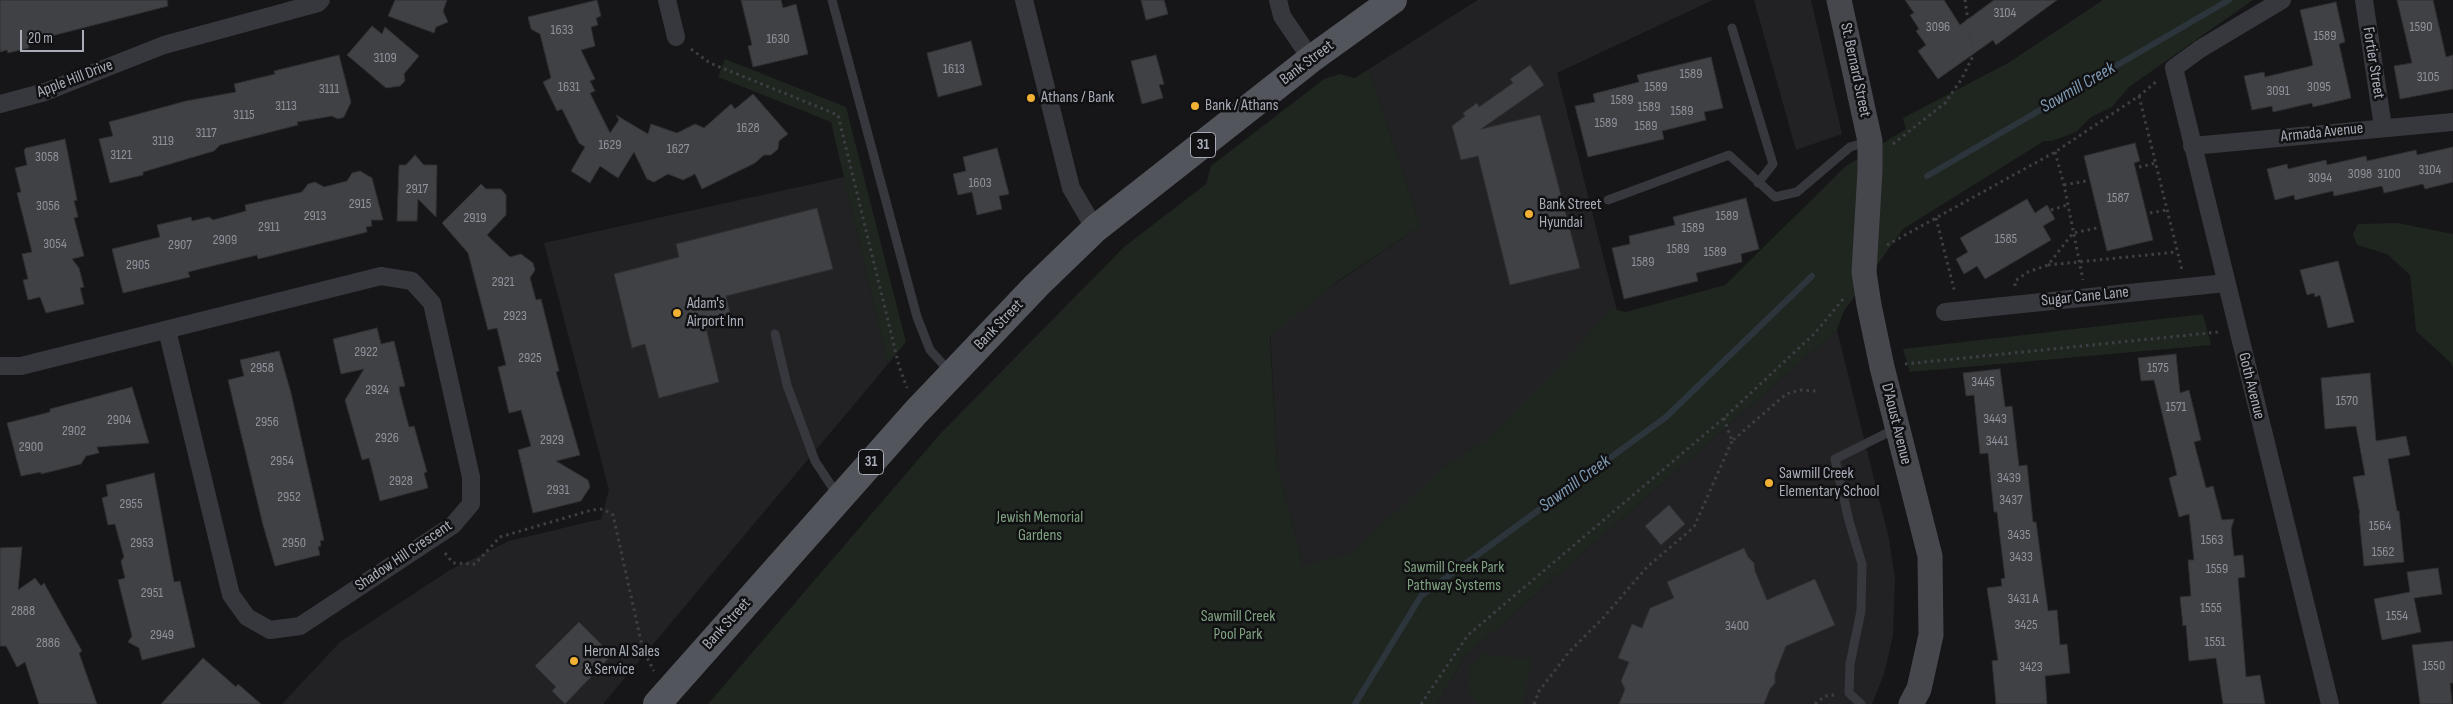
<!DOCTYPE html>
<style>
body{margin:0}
#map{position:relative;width:2453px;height:704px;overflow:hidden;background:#161618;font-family:"Sofia Sans Condensed",sans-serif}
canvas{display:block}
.scale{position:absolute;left:20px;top:30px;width:64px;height:22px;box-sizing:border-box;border:2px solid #a8adb8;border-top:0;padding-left:6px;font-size:15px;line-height:18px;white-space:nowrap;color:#a8adb8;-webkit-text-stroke:4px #111113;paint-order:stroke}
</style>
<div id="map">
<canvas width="2453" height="704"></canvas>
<div class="scale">20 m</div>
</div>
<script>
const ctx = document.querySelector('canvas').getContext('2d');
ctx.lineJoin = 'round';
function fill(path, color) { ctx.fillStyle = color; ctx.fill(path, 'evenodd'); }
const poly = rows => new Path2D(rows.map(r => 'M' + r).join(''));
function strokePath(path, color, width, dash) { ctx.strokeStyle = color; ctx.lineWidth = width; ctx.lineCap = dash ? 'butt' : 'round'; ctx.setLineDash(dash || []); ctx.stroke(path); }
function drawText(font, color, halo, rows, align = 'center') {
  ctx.font = font + ' "Sofia Sans Condensed",sans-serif'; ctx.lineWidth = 5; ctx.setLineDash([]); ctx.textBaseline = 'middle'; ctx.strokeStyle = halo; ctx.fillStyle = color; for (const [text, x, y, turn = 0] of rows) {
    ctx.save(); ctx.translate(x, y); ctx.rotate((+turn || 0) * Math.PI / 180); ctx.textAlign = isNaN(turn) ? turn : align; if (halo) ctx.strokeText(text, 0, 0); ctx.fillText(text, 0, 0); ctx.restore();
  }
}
fill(poly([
 [1478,0,1713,0,1557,73,1633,374,1326,658,1277,463,1270,328,1420,226,1369,69],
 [1754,0,1811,0,1842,134,1796,150],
 [844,177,888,364,603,704,282,704,340,642,450,570,509,541,601,519,609,490,544,243],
 [1837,330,1889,539,1895,578,1893,636,1884,674,1872,704,1437,704,1465,656]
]), '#222225');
fill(poly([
 [2103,0,2253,0,2129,87,2112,107,2091,117,2076,132,2052,141,2044,141,1903,229,1844,311,1837,330,1465,656,1437,704,708,704,941,433,1124,247,1206,184,1211,166,1324,79,1340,74,1355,78,1369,69,1420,226,1338,281,1270,337,1277,463,1303,566,1352,553,1440,470,1492,436,1613,309,1626,312,1725,285,1846,166,1906,129,1903,118,2008,63],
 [725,59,846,107,906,342,888,364,831,122,718,77],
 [2397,223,2453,234,2453,368,2451,363,2416,331,2410,275,2387,254,2357,245,2353,234,2358,224],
 [2203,314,2211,345,1910,372,1903,349],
 [1481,654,1531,659,1523,704,1478,704,1467,691,1470,668]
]), '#1e261f');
strokePath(poly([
 [1927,176,2229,0],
 [1355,704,1421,596,1666,417,1812,276]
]), '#2c353c', 6);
const building = poly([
 [0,0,167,0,168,6,28,42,29,48,8,53,7,50,0,52,0,0],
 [395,0,447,0,443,11,448,22,436,27,434,33,388,16,395,0],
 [597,0,601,16,596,18,598,25,591,27,595,46,581,50,595,79,590,81,595,91,590,93,610,133,619,120,616,115,648,134,651,124,677,133,695,124,704,128,731,104,735,109,753,94,788,134,779,141,778,149,771,155,764,155,755,163,702,189,695,174,683,180,668,174,654,182,647,179,634,152,618,178,600,166,590,183,571,171,585,147,579,143,562,109,557,111,543,82,551,78,540,34,531,29,528,17,597,0],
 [741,0,781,0,783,8,796,4,808,54,753,67,748,46,752,45,741,0],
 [1141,0,1164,0,1168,14,1146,20,1141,0],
 [1905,0,1944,0,1960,25,1994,0,2057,0,1996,45,1993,40,1938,79,1918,51,1926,45,1916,31,1919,29,1910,15,1914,13,1905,0],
 [2397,0,2433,0,2446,57,2453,55,2453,89,2400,99,2394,66,2412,63,2397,0],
 [2336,2,2345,42,2339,44,2351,98,2313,107,2312,103,2273,112,2272,106,2252,110,2244,76,2264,72,2265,77,2311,66,2313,65,2300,10,2336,2],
 [372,26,382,34,385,27,419,56,404,74,405,81,400,86,386,88,347,55,372,26],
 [971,41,982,85,938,97,927,53,971,41],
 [339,55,351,102,344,117,338,119,332,116,297,122,298,125,220,145,214,151,143,172,143,175,110,183,99,139,113,136,109,122,186,101,236,92,234,84,275,74,274,71,339,55],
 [1156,55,1164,84,1159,85,1163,98,1142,104,1131,61,1156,55],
 [1711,57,1723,108,1704,112,1706,120,1662,131,1664,139,1588,157,1575,106,1595,102,1593,94,1639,82,1637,75,1711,57],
 [1530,65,1544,85,1481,129,1540,115,1580,268,1510,285,1478,156,1461,160,1452,126,1465,116,1463,113,1477,103,1479,107,1513,83,1510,79,1530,65],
 [65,139,77,200,74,201,78,217,74,218,84,256,72,259,79,268,84,287,80,288,84,304,46,313,40,297,28,300,23,280,28,279,22,254,32,252,17,193,21,192,15,168,27,165,24,150,26,148,65,139],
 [2135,143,2140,161,2134,163,2153,240,2107,251,2084,156,2135,143],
 [2453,147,2453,182,2425,189,2423,184,2384,193,2382,186,2334,196,2333,191,2295,200,2294,195,2275,200,2267,169,2287,164,2288,169,2326,160,2327,165,2366,156,2367,161,2416,150,2417,155,2453,147],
 [997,148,1009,194,999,196,1002,209,977,215,972,192,958,195,953,174,966,171,963,157,997,148],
 [415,155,424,165,437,165,436,217,418,199,417,221,397,221,399,165,406,165,415,155],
 [360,171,372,178,383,220,371,220,372,226,366,227,367,232,258,259,257,255,188,272,190,277,123,293,112,249,160,237,157,225,191,217,192,221,209,217,213,220,246,211,245,205,302,192,308,184,315,182,324,187,347,181,352,173,360,171],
 [481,184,486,189,501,189,506,195,506,215,487,235,510,257,521,254,533,263,535,270,530,278,536,300,541,299,559,371,556,372,580,455,556,461,588,480,590,487,581,501,533,513,518,450,531,446,521,410,509,413,498,367,506,365,497,328,488,330,468,253,442,223,481,184],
 [1746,198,1759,249,1741,254,1742,262,1696,273,1698,281,1624,299,1612,248,1630,244,1629,236,1675,225,1673,217,1746,198],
 [2027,199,2035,213,2047,205,2055,219,2043,226,2051,240,1985,279,1977,266,1964,274,1956,259,1968,252,1960,238,2027,199],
 [817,208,833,269,726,296,732,322,706,328,719,382,659,398,645,344,632,348,614,274,679,257,676,244,817,208],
 [2338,261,2354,322,2328,328,2320,295,2315,297,2314,293,2307,295,2300,270,2338,261],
 [377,328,381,344,394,341,405,386,399,387,400,393,409,427,414,426,427,472,424,473,428,488,380,501,369,458,362,460,345,400,364,369,341,374,333,339,377,328],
 [279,351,291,393,324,540,320,541,321,546,318,547,320,555,275,566,263,525,228,380,244,376,240,360,279,351],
 [2176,354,2180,393,2189,390,2201,440,2194,442,2206,488,2213,486,2222,520,2234,519,2231,529,2234,556,2243,555,2245,577,2238,578,2246,677,2260,675,2265,704,2223,704,2216,658,2189,661,2186,625,2183,626,2180,597,2191,596,2188,560,2194,560,2189,514,2179,517,2169,478,2177,475,2154,380,2141,381,2138,358,2176,354],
 [2000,369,2005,407,2012,406,2019,466,2027,465,2033,522,2036,522,2048,611,2057,610,2060,645,2067,644,2070,673,2045,676,2047,704,1996,704,1992,661,1998,660,1987,588,2002,586,2001,579,2005,578,1997,512,1994,512,1988,453,1980,454,1974,395,1966,396,1963,373,2000,369],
 [2370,373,2376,441,2406,436,2410,455,2388,459,2397,511,2399,511,2404,562,2364,566,2359,515,2360,515,2353,477,2365,475,2356,426,2325,429,2321,378,2370,373],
 [132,387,149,443,97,447,99,453,86,456,81,464,41,474,41,472,21,476,7,423,50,412,50,409,132,387],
 [154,473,174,582,180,581,195,647,142,660,139,648,128,642,132,636,118,580,125,578,121,561,124,557,115,524,108,525,102,498,108,496,106,485,154,473],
 [1669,505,1685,524,1661,545,1645,526,1669,505],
 [22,547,18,590,35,578,41,586,44,583,82,651,79,653,97,704,39,704,25,662,17,667,6,646,0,646,0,548,22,547],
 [1744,548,1748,557,1754,563,1755,571,1767,600,1815,579,1835,625,1786,646,1775,674,1775,683,1770,689,1764,704,1619,704,1625,689,1621,681,1629,662,1618,658,1632,624,1642,628,1650,608,1674,598,1667,582,1744,548],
 [2438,568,2442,594,2414,598,2421,632,2382,640,2374,599,2410,592,2407,572,2438,568],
 [579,622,612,655,565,704,552,691,556,687,535,666,579,622],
 [2453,641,2453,683,2450,683,2452,704,2420,704,2412,645,2453,641],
 [203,658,236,687,238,684,261,704,161,704,203,658]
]);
fill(building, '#404145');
strokePath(building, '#303034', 1);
strokePath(poly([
 [691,49,710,63,838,115,899,366,907,388],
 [2139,96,2182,270],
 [1893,144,1945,103,1961,80,1973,56,1965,0],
 [2055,152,2064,185,2083,280],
 [2139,167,2156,163],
 [2064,185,2086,181],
 [2051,210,2067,205],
 [2150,213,2167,210],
 [1936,218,1955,293],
 [1887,245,2055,152,2139,96,2157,81],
 [2048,265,2177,252],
 [2015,286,2015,281,2028,272,2048,265,2073,233,2097,228],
 [1905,364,2219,332],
 [1724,418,1732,441,1786,394,1800,390,1816,391],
 [445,553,453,563,475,564,500,537,592,510,603,509,613,515,643,650,654,671],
 [1421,704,1468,635,1724,418,1815,333,1844,298],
 [1534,704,1539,691,1569,652,1603,618,1647,567,1694,527,1732,441],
 [1815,704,1825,696,1834,695]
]), '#3d3f44', 3, [2.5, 4]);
strokePath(poly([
 [832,0,917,317,930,350,950,372],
 [1732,28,1773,164,1758,183],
 [1608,200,1729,155,1775,197,1797,192,1850,147,1867,142],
 [775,334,787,385,815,461,838,496],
 [1861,704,1849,693,1850,664,1861,611,1862,564,1849,521,1835,459,1895,429]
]), '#37383d', 9);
strokePath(poly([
 [667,0,676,37],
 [1024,0,1071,188,1095,229],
 [1278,0,1282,16,1311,59],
 [2282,0,2200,49,2174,68,2330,704],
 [2364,0,2383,127],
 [0,104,45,92,164,45,318,3,321,0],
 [2192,146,2453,122],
 [1945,312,2226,283],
 [0,366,21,366,381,276,412,281,432,303,471,477,471,504,453,525,300,626,270,630,247,617,231,595,167,330]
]), '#37383d', 18);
strokePath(poly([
 [1839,0,1870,141,1870,171,1864,272,1869,305,1882,367,1930,556,1931,635,1919,689,1911,704]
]), '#45474d', 25);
strokePath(poly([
 [657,704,916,412,1037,285,1095,229,1311,59,1393,0]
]), '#53555c', 28);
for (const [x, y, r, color] of [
 [1031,98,5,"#f2b134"],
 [1195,106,5,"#f2b134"],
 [1529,214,5,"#f2b134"],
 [677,313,5,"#f2b134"],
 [1769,483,5,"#f2b134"],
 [574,661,5,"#f2b134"]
]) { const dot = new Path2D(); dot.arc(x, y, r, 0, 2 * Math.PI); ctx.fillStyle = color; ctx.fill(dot); strokePath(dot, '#111113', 2); }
drawText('14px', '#8e929b', null, [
 ["3104",2005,13],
 ["3096",1938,27],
 ["1590",2421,27],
 ["1633",562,30],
 ["1589",2325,36],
 ["1630",778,39],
 ["3109",385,58],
 ["1613",954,69],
 ["1589",1691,74],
 ["3105",2428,77],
 ["1631",569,87],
 ["1589",1656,87],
 ["3095",2319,87],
 ["3111",329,89],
 ["3091",2278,91],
 ["1589",1622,100],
 ["3113",286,106],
 ["1589",1649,107],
 ["1589",1682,111],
 ["3115",244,115],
 ["1589",1606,123],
 ["1589",1646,126],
 ["1628",748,128],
 ["3117",206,133],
 ["3119",163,141],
 ["1629",610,145],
 ["1627",678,149],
 ["3121",121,155],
 ["3058",47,157],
 ["3104",2430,170],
 ["3098",2360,174],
 ["3100",2389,174],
 ["3094",2320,178],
 ["1603",980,183],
 ["2917",417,189],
 ["1587",2118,198],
 ["2915",360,204],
 ["3056",48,206],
 ["2913",315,216],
 ["1589",1727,216],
 ["2919",475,218],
 ["2911",269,227],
 ["1589",1693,228],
 ["1585",2006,239],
 ["2909",225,240],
 ["3054",55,244],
 ["2907",180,245],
 ["1589",1678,249],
 ["1589",1715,252],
 ["1589",1643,262],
 ["2905",138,265],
 ["2921",503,282],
 ["2923",515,316],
 ["2922",366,352],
 ["2925",530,358],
 ["2958",262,368],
 ["1575",2158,368],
 ["3445",1983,382],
 ["2924",377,390],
 ["1570",2347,401],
 ["1571",2176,407],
 ["3443",1995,419],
 ["2904",119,420],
 ["2956",267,422],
 ["2902",74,431],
 ["2926",387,438],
 ["2929",552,440],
 ["3441",1997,441],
 ["2900",31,447],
 ["2954",282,461],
 ["3439",2009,478],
 ["2928",401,481],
 ["2931",558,490],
 ["2952",289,497],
 ["3437",2011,500],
 ["2955",131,504],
 ["1564",2380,526],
 ["3435",2019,535],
 ["1563",2212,540],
 ["2953",142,543],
 ["2950",294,543],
 ["1562",2383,552],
 ["3433",2021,557],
 ["1559",2217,569],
 ["2951",152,593],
 ["3431 A",2023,599],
 ["1555",2211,608],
 ["2888",23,611],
 ["1554",2397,616],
 ["3425",2026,625],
 ["3400",1737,626],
 ["2949",162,635],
 ["1551",2215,642],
 ["2886",48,643],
 ["1550",2434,666],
 ["3423",2031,667]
]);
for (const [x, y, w] of [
 [1203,145,25],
 [871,462,25]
]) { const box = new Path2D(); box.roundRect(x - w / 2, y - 12.5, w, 25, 4); ctx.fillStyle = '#111113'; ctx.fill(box); strokePath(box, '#a8adb8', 1); }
drawText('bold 15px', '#a8adb8', null, [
 ["31",1203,145],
 ["31",871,462]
]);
drawText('16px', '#a8adb8', '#111113', [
 ["Bank Street",1307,63,-37],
 ["Fortier Street",2373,63,81],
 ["St. Bernard Street",1855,70,78],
 ["Apple Hill Drive",75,79,-21],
 ["Armada Avenue",2322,133,-6],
 ["Sugar Cane Lane",2085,297,-6],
 ["Bank Street",999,325,-46],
 ["Goth Avenue",2251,386,76],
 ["D'Aoust Avenue",1896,424,76],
 ["Shadow Hill Crescent",404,556,-34],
 ["Bank Street",727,624,-48]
]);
drawText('16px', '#a8adb8', '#111113', [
 ["Athans / Bank",1041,98],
 ["Bank / Athans",1205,106],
 ["Bank Street",1539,205],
 ["Hyundai",1539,223],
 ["Adam's",687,304],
 ["Airport Inn",687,322],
 ["Sawmill Creek",1779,474],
 ["Elementary School",1779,492],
 ["Heron Al Sales",584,652],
 ["& Service",584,670]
], 'left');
drawText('16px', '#7fa381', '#111113', [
 ["Jewish Memorial",1040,518],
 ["Gardens",1040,536],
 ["Sawmill Creek Park",1454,568],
 ["Pathway Systems",1454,586],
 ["Sawmill Creek",1238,617],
 ["Pool Park",1238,635]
]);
drawText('italic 18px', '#7f9bb3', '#111113', [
 ["Sawmill Creek",2078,88,-30],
 ["Sawmill Creek",1575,484,-36]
]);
</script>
